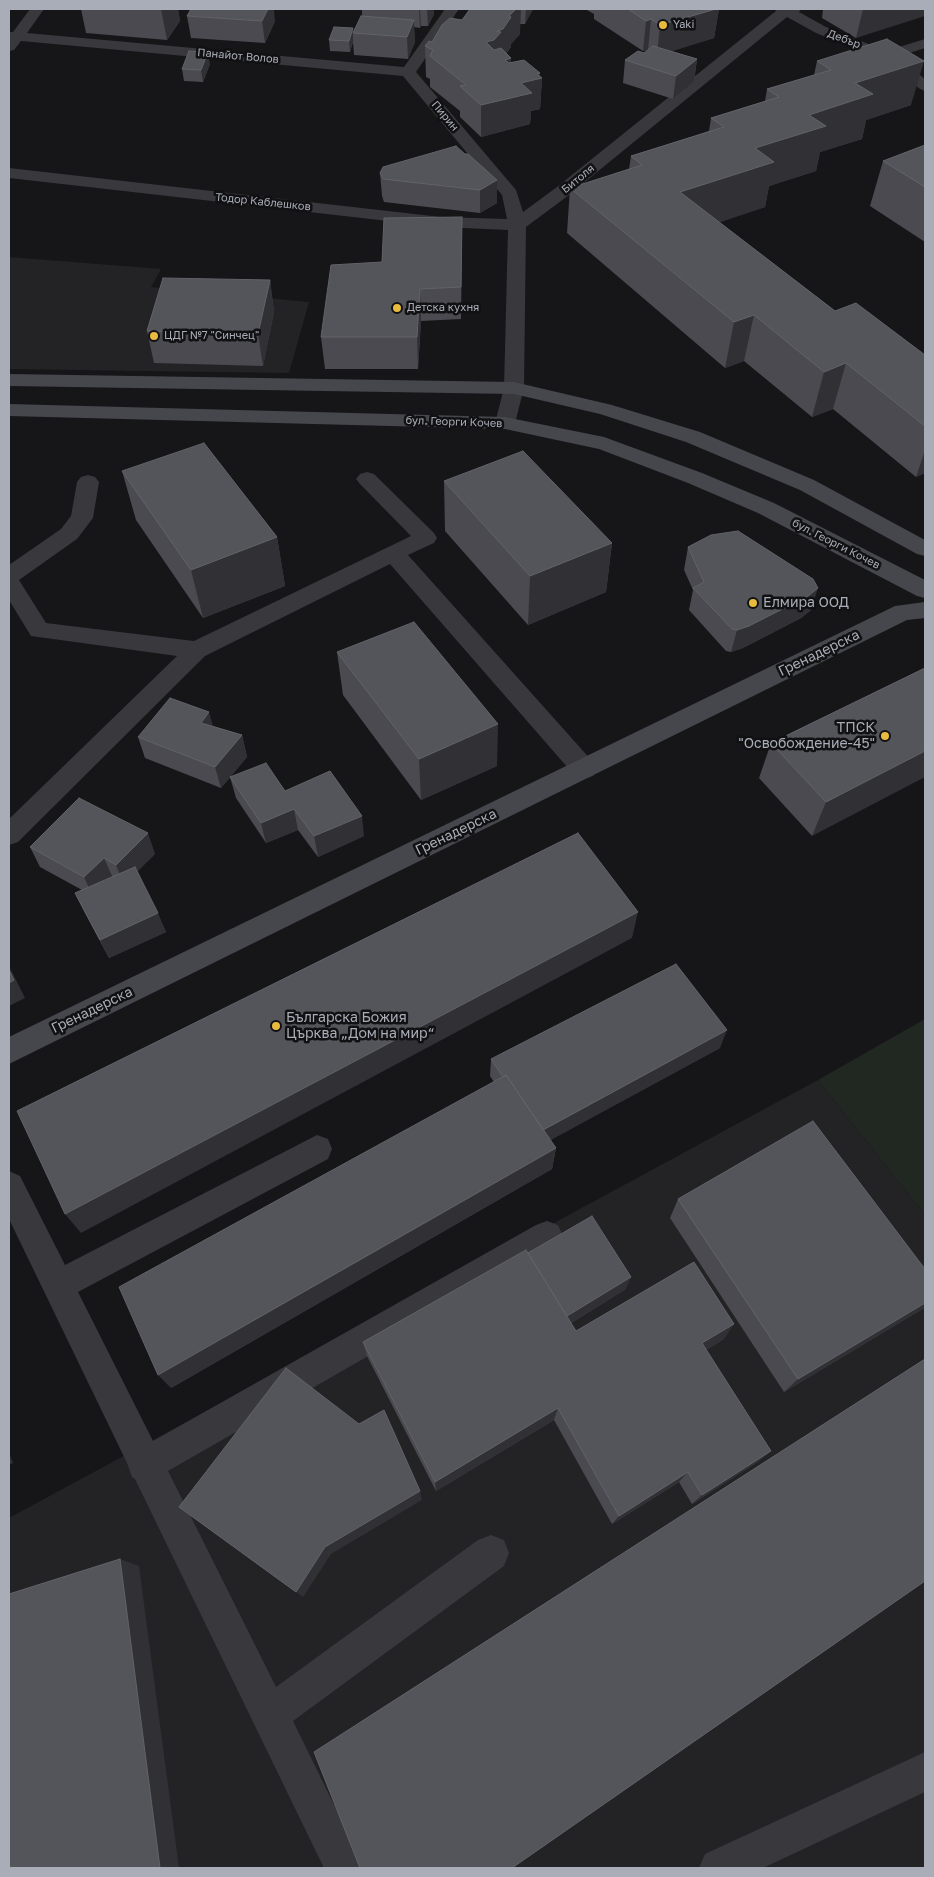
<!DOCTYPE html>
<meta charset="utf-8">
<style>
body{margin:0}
#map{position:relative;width:934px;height:1877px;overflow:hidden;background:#161618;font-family:"Golos Text",sans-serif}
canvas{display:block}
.frame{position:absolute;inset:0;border:10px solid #a9adb7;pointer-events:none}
</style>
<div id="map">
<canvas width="934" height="1877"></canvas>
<div class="frame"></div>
</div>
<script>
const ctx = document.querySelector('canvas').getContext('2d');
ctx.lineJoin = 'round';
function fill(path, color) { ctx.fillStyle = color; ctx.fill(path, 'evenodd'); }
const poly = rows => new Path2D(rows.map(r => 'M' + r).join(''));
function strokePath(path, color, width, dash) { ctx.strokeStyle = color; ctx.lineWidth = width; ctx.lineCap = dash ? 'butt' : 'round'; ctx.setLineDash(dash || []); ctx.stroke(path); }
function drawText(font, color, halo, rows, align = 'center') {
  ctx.font = font + ' "Golos Text",sans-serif'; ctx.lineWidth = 5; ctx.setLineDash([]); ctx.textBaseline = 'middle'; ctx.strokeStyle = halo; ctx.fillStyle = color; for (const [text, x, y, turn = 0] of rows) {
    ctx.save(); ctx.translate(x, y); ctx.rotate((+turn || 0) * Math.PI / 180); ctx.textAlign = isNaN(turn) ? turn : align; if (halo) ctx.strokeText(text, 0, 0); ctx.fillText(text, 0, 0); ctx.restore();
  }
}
fill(poly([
 [9,257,161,269,151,287,309,302,289,373,9,369],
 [818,1080,925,1215,925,1868,9,1868,9,1518]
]), '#232225');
fill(poly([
 [925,1019,925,1215,818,1080]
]), '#212822');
fill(poly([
 [367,472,374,474,434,533,437,538,434,543,408,555,593,762,597,769,593,776,584,779,575,776,390,564,205,656,18,842,9,845,9,819,177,656,31,636,9,600,9,565,61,529,71,516,77,482,81,477,88,475,95,477,99,482,93,518,77,539,19,580,46,623,194,641,411,536,360,484,356,479,360,474,367,472],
 [317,1135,328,1139,332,1149,328,1159,78,1292,153,1441,536,1225,547,1221,558,1225,563,1236,558,1247,168,1471,276,1687,478,1540,491,1535,504,1540,509,1553,504,1566,293,1721,365,1868,324,1868,135,1479,132,1477,127,1463,9,1219,9,1171,20,1176,65,1265,317,1135],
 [925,1752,925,1792,763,1868,699,1868,705,1854,925,1752]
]), '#38383d');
fill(poly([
 [30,9,44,9,27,33,404,67,445,9,459,9,416,72,516,190,523,212,557,187,776,11,775,9,801,9,799,12,826,27,886,51,925,39,925,48,897,57,925,79,925,91,920,89,881,59,816,33,787,17,569,195,526,227,524,388,515,423,512,427,505,429,498,427,495,423,504,388,508,230,441,227,9,178,9,168,441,217,507,219,502,195,403,76,21,41,14,50,9,51,9,32,13,32,30,9]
]), '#38383d');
fill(poly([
 [9,374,514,382,612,405,700,432,814,480,925,540,925,556,917,554,800,490,686,442,600,414,514,394,9,386,9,374],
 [9,404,505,417,604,437,702,473,774,503,925,580,925,598,917,596,758,513,688,483,599,449,505,429,9,416,9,404],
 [925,602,925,618,907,620,9,1064,9,1037,895,606,925,602]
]), '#46474d');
fill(poly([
 [81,9,178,9,180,21,167,40,86,33],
 [362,9,433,9,434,14,428,26,421,26,420,28,414,27,415,42,408,59,354,55,353,42,350,52,330,51,329,40,353,28,353,32,362,16],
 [470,9,533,9,525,24,520,24,520,34,511,44,511,47,506,54,511,63,540,73,540,76,542,78,540,109,531,111,530,124,481,137,460,117,460,111,430,87,430,79,426,77,425,46,462,20],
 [587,9,719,9,714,38,671,51,697,59,694,82,673,99,623,83,625,60,644,53,648,50,643,51,594,19,594,14,587,10],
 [823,9,925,9,856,38,822,18],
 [187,16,275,21,265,43,191,38],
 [817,61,911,105,866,120,862,139,820,152,816,171,769,186,765,207,719,222,835,311,925,355,925,473,916,477,833,409,812,417,744,361,725,368,567,233,570,188,629,169,631,156,709,131,711,118,765,101,767,89,814,75],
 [210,64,203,82,184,81,182,69],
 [925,145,925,242,870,206,883,161],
 [456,146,497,203,480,213,384,202,382,196,380,173],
 [462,217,461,319,421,321,418,369,325,369,321,337,382,262],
 [270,280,274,312,263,366,154,363,147,331],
 [122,471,277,537,285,586,203,618,136,520],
 [444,481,612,543,606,592,528,625,445,531],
 [688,547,811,610,801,618,743,648,731,652,726,651,689,610,693,590,684,570],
 [337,652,497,766,421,800,343,695],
 [925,668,812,836,759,778,771,743],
 [213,726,242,735,247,757,221,788,145,758,138,737],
 [230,777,285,791,364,836,318,857,298,830,266,843,236,798],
 [30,847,155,854,137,871,166,932,109,958,85,913,75,893,82,890,40,867],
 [720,1048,550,1140,556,1148,552,1169,171,1388,494,1082,490,1076,491,1059],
 [678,1199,924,1308,784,1392,670,1218],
 [528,1253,626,1289,571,1323,576,1331,724,1339,706,1350,759,1461,692,1504,679,1482,612,1524,554,1420,436,1491,367,1356,363,1342]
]), '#4a4a50');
fill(poly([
 [161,9,178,9,180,21,167,40],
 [268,9,274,9,275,21,265,43,262,21],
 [419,9,420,9,421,26,420,28],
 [427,9,433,9,434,14,428,26],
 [516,9,521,9,520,34,511,44,511,47,502,59,486,42],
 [526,9,533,9,525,24],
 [716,9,719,9,714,38,657,56,660,25],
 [863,9,925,9,925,16,856,38],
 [651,19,648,50,643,51,646,21],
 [414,20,415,42,408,59,407,37],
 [353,28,353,42,350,52,349,41],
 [208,52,210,64,203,82,201,70],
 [511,58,511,89,505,60],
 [697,59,694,82,673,99,676,76],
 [924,61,911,105,866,120,862,139,820,152,816,171,769,186,765,207,674,238,680,192,755,148,809,115,855,83],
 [540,73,540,78,542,78,540,109,531,111,530,124,481,137,481,105,537,74],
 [497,180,497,203,480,213,480,190],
 [462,217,462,249,461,319,461,287],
 [270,280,274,312,263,366,258,334],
 [420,289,421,321,418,369,417,337],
 [754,315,744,361,725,368,734,322],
 [846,363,833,409,812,417,824,372],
 [925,450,925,473,916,477],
 [277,537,285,586,203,618,191,570],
 [612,543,606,592,528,625,530,576],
 [818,588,811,610,801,618,743,648,731,652,737,630],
 [209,712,215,733,201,723],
 [498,724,497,766,421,800,419,759],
 [242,735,247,757,221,788,215,767],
 [925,751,925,777,812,836,826,802],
 [294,809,298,830,266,843,261,823],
 [362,816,364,836,318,857,314,836],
 [148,833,155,854,124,885,116,865],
 [104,858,113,878,93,897,84,877],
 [638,912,632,938,81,1233,65,1214],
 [158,913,166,932,109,958,100,940],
 [9,966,25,998,9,1006],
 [727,1030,720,1048,538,1147,540,1132],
 [556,1148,552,1169,171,1388,158,1375],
 [631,1277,626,1289,561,1329,563,1318],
 [925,1303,925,1307,924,1308,784,1392,798,1379],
 [734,1324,724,1339,693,1358,702,1343],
 [558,1408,554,1420,436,1491,435,1482],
 [771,1451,759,1461,692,1504,702,1495],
 [9,1453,13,1463,9,1465],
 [688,1472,679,1482,612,1524,619,1516],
 [420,1491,422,1500,331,1554,303,1597,296,1592,325,1547],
 [120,1559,139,1566,179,1868,160,1868]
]), '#313135');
const building = poly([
 [191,9,268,9,262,21,187,16,191,9],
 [470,9,516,9,509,16,511,17,503,29,497,31,501,32,494,40,486,42,494,50,501,48,511,58,505,60,509,63,524,60,540,73,537,74,542,78,521,83,532,93,481,105,460,86,466,85,430,56,433,50,425,46,429,41,432,42,442,25,450,18,462,20,470,9],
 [628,9,716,9,660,25,651,19,646,21,628,9],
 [361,16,414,20,407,37,353,33,361,16],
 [334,27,353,28,349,41,329,40,334,27],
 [887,39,924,61,855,83,873,94,809,115,826,126,755,148,774,162,680,192,835,311,856,303,925,355,925,426,846,363,824,372,754,315,734,322,570,188,642,165,631,156,724,127,711,118,779,97,767,89,831,70,817,61,887,39],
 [653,46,697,59,676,76,625,60,638,51,644,53,653,46],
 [189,51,208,52,201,70,182,69,189,51],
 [925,145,925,187,883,161,925,145],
 [456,146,465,154,468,154,497,180,480,190,383,179,380,173,383,167,456,146],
 [462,217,461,287,420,289,417,337,321,337,331,265,382,262,384,218,462,217],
 [163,278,270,280,258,334,147,331,163,278],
 [204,443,277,537,191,570,122,471,204,443],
 [523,451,612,543,530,576,444,481,523,451],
 [738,531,813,579,818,588,808,596,749,626,737,630,732,629,693,588,704,582,688,547,711,535,738,531],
 [414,622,498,724,419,759,337,652,414,622],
 [925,668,925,751,826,802,771,743,925,668],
 [170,698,209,712,201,723,242,735,215,767,138,737,170,698],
 [266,763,285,791,330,771,362,816,314,836,294,809,261,823,230,777,266,763],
 [79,798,148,833,116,865,104,858,84,877,30,847,79,798],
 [578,833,638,912,65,1214,17,1111,578,833],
 [135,867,158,913,100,940,75,893,135,867],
 [676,964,727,1030,543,1130,506,1075,503,1077,491,1059,676,964],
 [9,970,14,980,9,983,9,970],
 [506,1075,556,1148,158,1375,119,1287,506,1075],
 [813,1121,925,1269,925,1303,798,1379,678,1199,813,1121],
 [592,1216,631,1277,567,1316,528,1253,592,1216],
 [526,1250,576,1331,694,1262,734,1324,702,1343,771,1451,702,1495,688,1472,619,1516,558,1408,435,1482,363,1342,526,1250],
 [925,1359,925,1581,512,1868,360,1868,314,1752,925,1359],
 [286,1368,359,1424,384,1410,420,1491,325,1547,296,1592,179,1507,286,1368],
 [120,1559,160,1868,9,1868,9,1594,120,1559]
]);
fill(building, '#54555b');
strokePath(building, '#626369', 1);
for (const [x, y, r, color] of [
 [663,25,5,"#e8bb3f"],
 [397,308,5,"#e8bb3f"],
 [154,336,5,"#e8bb3f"],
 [753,603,5,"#e8bb3f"],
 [885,736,5,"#e8bb3f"],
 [276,1026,5,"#e8bb3f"]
]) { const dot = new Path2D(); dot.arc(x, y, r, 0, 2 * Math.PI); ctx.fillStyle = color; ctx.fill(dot); strokePath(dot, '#111113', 2); }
drawText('11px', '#a9adb7', '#111113', [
 ["Yaki",673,25],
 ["Детска кухня",407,308],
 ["ЦДГ №7 \"Синчец\"",164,336]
], 'left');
drawText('11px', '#a9adb7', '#111113', [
 ["Дебър",844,39,21],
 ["Панайот Волов",238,56,5],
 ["Пирин",445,116,50],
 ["Битоля",578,179,-39],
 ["Тодор Каблешков",263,202,6],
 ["бул. Георги Кочев",454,422,2],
 ["бул. Георги Кочев",836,544,27]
]);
drawText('14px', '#a9adb7', '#111113', [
 ["Елмира ООД",763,603],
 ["ТПСК",875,728,"right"],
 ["\"Освобождение-45\"",875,744,"right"],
 ["Българска Божия",286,1018],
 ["Църква „Дом на мир“",286,1034]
], 'left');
drawText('14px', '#a9adb7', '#111113', [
 ["Гренадерска",819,653,-26],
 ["Гренадерска",456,832,-26],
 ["Гренадерска",92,1010,-26]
]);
</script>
